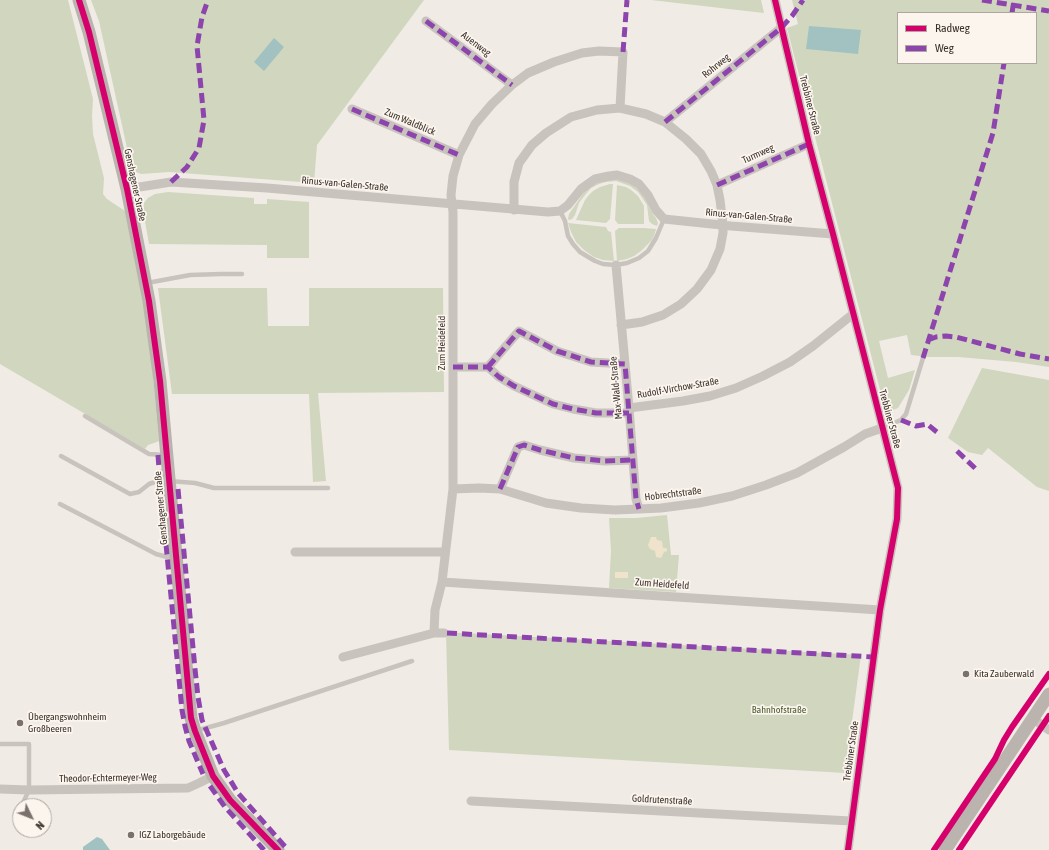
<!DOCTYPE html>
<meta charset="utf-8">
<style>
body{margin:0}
#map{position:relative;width:1049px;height:850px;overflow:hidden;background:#f0ebe5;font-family:"Asap Condensed",sans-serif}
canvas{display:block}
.legend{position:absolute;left:897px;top:12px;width:140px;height:52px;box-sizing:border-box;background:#fbf5ee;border:1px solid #aea6a0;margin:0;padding:5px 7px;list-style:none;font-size:12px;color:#3b302b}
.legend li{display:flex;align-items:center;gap:8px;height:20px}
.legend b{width:20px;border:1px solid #aea6a0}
.north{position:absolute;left:12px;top:798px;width:40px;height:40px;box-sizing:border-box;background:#fbf5ee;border:1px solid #aea6a0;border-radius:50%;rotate:133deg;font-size:11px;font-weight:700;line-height:16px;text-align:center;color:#3b302b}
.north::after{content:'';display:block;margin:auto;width:14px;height:18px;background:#7a716c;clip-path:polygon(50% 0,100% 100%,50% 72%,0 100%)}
</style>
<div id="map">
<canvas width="1049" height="850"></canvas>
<ul class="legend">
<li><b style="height:5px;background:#d6006c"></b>Radweg</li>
<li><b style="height:5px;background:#8e44ad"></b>Weg</li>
</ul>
<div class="north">N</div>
</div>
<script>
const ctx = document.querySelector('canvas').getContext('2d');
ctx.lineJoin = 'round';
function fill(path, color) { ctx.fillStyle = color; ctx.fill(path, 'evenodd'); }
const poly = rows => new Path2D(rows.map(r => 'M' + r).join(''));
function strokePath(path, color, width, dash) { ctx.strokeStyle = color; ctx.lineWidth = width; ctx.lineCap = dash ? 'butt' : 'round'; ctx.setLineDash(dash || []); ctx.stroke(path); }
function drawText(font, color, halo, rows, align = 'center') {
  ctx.font = font + ' "Asap Condensed",sans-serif'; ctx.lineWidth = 3.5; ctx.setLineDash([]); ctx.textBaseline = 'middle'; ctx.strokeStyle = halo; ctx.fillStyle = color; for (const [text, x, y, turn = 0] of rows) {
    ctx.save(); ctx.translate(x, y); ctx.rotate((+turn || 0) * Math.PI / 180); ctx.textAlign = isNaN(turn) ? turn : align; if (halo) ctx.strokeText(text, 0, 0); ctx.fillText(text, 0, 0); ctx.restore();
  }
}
fill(poly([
 [0,0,68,0,93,99,92,116,93,134,104,178,103,194,107,199,125,211,144,306,153,375,159,441,154,443,148,445,145,449,0,364],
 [91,0,424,0,317,145,314,183,169,172,141,174,136,172,131,166,99,21],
 [651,0,761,0,764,13],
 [792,0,1049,0,1049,367,1016,362,958,357,928,357,911,355,907,335,879,341,888,378,915,370,909,390,898,408,886,413,787,28,798,24],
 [898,13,1036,13,1036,63,898,63],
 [618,179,627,182,634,186,640,191,645,198,653,214,656,218,658,223,657,226,652,224,649,221,647,205,643,199,638,192,630,186,616,181,606,182,599,184,591,188,585,195,579,203,575,215,572,219,569,220,568,219,569,214,578,201,584,192,592,185,601,181],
 [610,184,613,184,610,219,606,223,576,220,585,200,589,195,593,191,600,187],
 [617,185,626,187,631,190,638,196,644,206,644,224,618,224,615,220],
 [168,192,254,198,254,204,267,204,267,199,309,202,309,258,267,258,267,245,149,244,143,210,144,203,148,198,155,194],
 [568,223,606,227,608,231,611,232,614,261,603,260,594,257,584,250,576,242,571,232],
 [619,228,644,228,656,229,654,236,651,241,641,251,634,256,627,259,617,261,615,231],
 [158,288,267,288,268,326,309,326,309,288,443,288,444,392,318,393,326,481,313,482,309,394,172,394],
 [982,368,1049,380,1049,491,1037,487,988,448,982,455,968,452,948,438],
 [667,515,671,555,679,555,676,592,609,588,611,551,609,518,636,518],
 [446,632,861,655,845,773,449,750]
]), '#d1d6bf');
fill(poly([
 [651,537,656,537,657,540,662,541,663,548,666,548,667,549,667,551,664,552,661,558,656,557,655,551,650,549,648,545],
 [615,572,628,572,628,578,615,578]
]), '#efe3cc');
fill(poly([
 [809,26,861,30,858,54,806,49],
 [274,38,284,47,264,71,254,62],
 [97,837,102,839,110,850,83,850,83,847]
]), '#a1c2c1');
strokePath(poly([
 [560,211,565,221,568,236,573,244,580,252,595,261,603,264,616,265,627,263,639,258,648,251,656,238,664,219],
 [147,283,190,275,221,274,242,274],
 [85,416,149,454,165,455],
 [882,428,901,420,906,414,923,358],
 [61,456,130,494,139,492,149,484,155,482,169,481,195,483,214,488,328,488],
 [60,504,156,554,167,557,174,557],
 [195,731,224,723,412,661],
 [0,744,29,744,29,790,22,805]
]), '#c9c3be', 4.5);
strokePath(poly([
 [775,0,809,144,833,234,898,488,897,519,880,610,848,850],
 [426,21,512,85],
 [352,109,459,155],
 [665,122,781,28],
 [717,185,809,144],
 [127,189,171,182,267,188,548,212,560,211,568,205,581,189,595,179,609,176,617,175,630,179,639,184,648,195,656,210,664,219,731,226,833,234],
 [514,210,514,182,519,163,532,145,546,133,571,117,597,110,620,108,646,114,665,122,686,139,701,154,711,171,717,185,720,200,723,225,723,233,720,249,711,270,697,289,681,304,663,315,642,322,621,325],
 [616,265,629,408,636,499,639,509],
 [453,367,488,367,499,377,514,386,553,404,573,409,596,413,629,413],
 [488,367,519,331,557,351,591,362,625,364],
 [629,408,683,401,710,396,736,388,763,376,790,362,813,346,853,314],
 [453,489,479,488,500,489,546,503,581,508,615,510,639,509,661,508,699,503,732,496,766,485,797,473,844,447,865,434,882,428],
 [500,489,518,447,524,445,540,450,574,458,605,461,632,460],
 [295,552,445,552],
 [442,582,880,610],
 [434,633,435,610,442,582,453,489,453,212,451,195,453,176,459,155,475,124,492,104,512,85,528,73,554,62,582,53,599,51,623,52,620,108],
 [343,657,434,633,444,633],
 [1032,718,1049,730],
 [0,789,29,790,188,788,199,783,213,776],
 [471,801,851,821]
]), '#c9c3be', 9);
strokePath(poly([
 [79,0,89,32,127,189,149,301,160,381,191,718,195,731,213,776,230,800,278,850],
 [945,850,1049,694]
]), '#bab3ae', 13);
strokePath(poly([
 [982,0,1049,11],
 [1012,13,1014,0],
 [426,21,512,85],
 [623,52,627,0],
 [352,109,459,155],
 [665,122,781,28,792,16,803,0],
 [171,182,187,167,199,148,204,120,197,46,202,17,208,0],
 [717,185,809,144],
 [928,340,936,337,946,336,956,337,1020,354,1049,359],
 [923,358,993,133,1004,63],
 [453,367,488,367,499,377,514,386,553,404,573,409,596,413,629,413],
 [488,367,519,331,557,351,591,362,625,364,636,499,639,509],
 [901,420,916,426,927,424,938,433],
 [957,451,977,470],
 [158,455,160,482,182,710,185,726,189,741,203,774],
 [178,489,195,669,198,697,202,720,224,770,238,793,288,850],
 [500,489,518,447,524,445,540,450,574,458,605,461,632,460],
 [447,633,873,657],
 [210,786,225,807,264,850]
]), '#8e44ad', 5, [10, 5]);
strokePath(poly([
 [79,0,89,32,127,189,149,301,160,381,191,718,195,731,213,776,230,800,278,850],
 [775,0,809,144,833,234,898,488,897,519,880,610,848,850],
 [934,850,995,759,1004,740,1012,727,1049,674],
 [959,850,1049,716]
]), '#d6006c', 6);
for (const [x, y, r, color] of [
 [966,674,4,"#7a716c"],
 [20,723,4,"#7a716c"],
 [131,835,4,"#7a716c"]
]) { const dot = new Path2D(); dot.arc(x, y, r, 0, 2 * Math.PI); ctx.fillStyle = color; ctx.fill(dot); strokePath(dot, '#fbf5ee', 1.5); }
drawText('10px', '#3b302b', '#fbf5ee', [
 ["Auenweg",476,44,37],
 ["Rohrweg",716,66,-39],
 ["Trebbiner Straße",810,105,76],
 ["Zum Waldblick",410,122,23],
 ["Turmweg",758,154,-24],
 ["Rinus-van-Galen-Straße",345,184,5],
 ["Genshagener Straße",135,185,78],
 ["Rinus-van-Galen-Straße",749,216,5],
 ["Zum Heidefeld",442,343,-90],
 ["Max-Wald-Straße",616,388,-95],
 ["Rudolf-Virchow-Straße",678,388,-10],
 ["Trebbiner Straße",890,419,75],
 ["Hobrechtstraße",673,494,-7],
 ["Genshagener Straße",161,508,-95],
 ["Zum Heidefeld",662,584,4],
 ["Trebbiner Straße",851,751,-82],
 ["Theodor-Echtermeyer-Weg",108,778,-1],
 ["Goldrutenstraße",662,800,3]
]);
drawText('10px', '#3b302b', '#fbf5ee', [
 ["Kita Zauberwald",974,674],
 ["Übergangswohnheim",28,717],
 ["Großbeeren",28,729],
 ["IGZ Laborgebäude",139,835]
], 'left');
drawText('10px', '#4a5a2e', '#fbf5ee', [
 ["Bahnhofstraße",779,710]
]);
</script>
